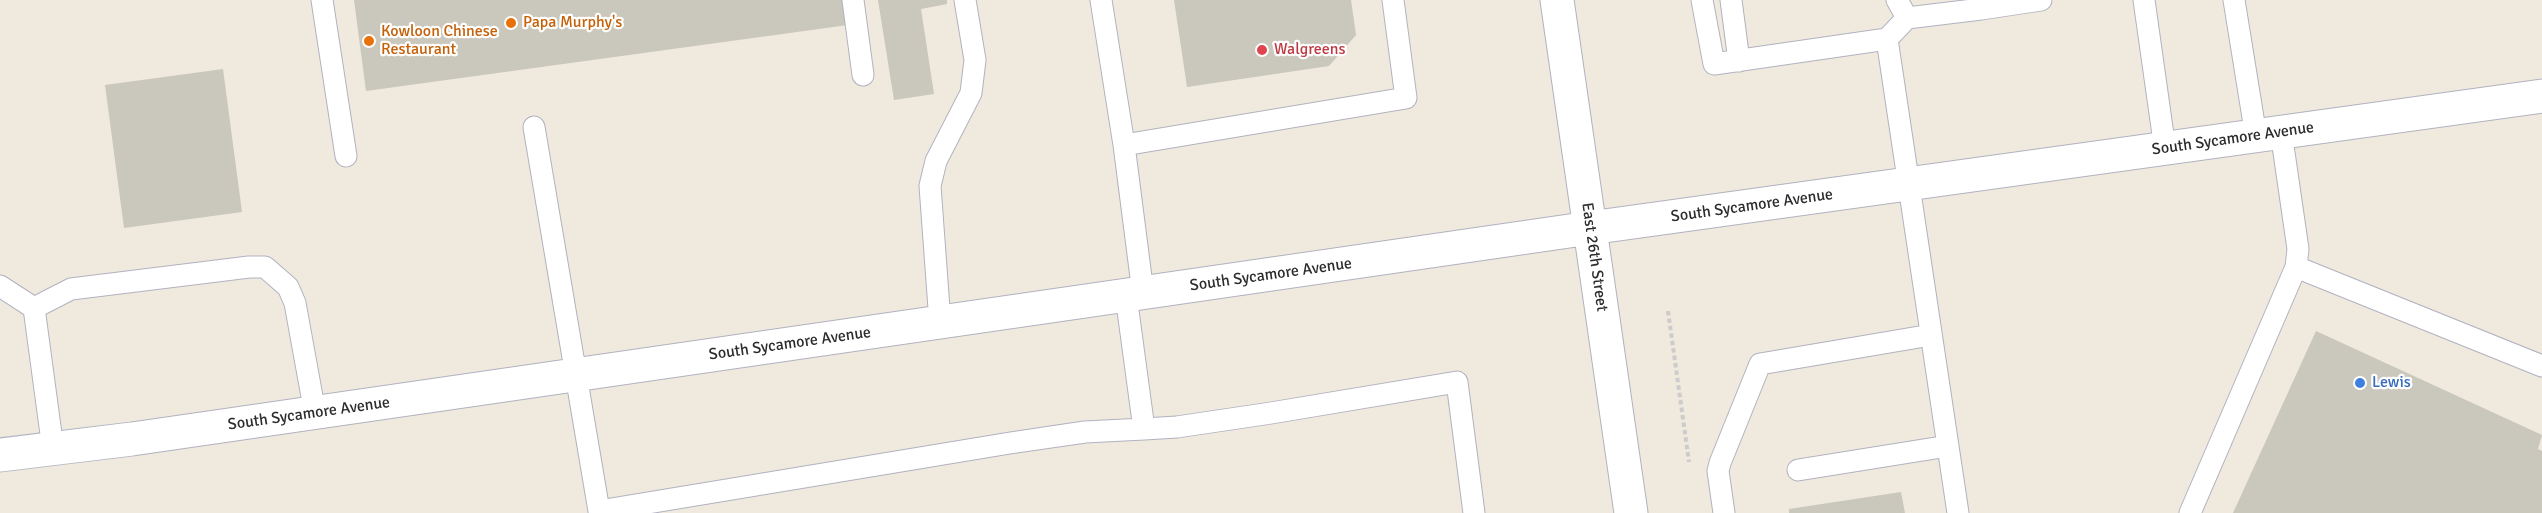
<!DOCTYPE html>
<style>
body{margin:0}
canvas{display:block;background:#efe9de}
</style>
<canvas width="2542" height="513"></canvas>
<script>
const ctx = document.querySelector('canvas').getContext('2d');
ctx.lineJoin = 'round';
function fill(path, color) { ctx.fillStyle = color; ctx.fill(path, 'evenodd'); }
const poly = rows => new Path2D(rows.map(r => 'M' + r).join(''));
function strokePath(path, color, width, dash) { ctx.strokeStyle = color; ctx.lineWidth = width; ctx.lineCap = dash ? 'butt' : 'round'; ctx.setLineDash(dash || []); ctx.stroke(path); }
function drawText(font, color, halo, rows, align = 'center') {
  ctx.font = font + ' Signika,sans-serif'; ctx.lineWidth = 4.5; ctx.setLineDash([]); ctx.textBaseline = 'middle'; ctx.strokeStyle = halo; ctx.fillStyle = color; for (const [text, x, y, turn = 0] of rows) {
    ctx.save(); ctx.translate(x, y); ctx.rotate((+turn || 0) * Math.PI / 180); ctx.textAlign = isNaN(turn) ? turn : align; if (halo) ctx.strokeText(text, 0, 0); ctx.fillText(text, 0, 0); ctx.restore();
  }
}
fill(poly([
 [354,0,845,0,848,25,366,91],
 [878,0,947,0,947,4,921,9,934,94,894,100],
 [1174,0,1351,0,1356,35,1329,66,1187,87],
 [223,69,242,212,124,228,105,85],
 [2316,331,2542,435,2538,449,2542,451,2542,513,2233,513],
 [1901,492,1905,513,1789,513,1789,509]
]), '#cac7bc');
const lane = poly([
 [322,0,346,156],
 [853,0,863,75],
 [1101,0,1124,145],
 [1702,0,1714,64,1887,39,1958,513],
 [1731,0,1739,61],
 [1897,0,1907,18],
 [1979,0,1981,9,2041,0],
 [2144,0,2165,149],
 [2234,0,2256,136],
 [1887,39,1907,18,1981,9],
 [534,127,599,511,1010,443,1085,432,1144,429],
 [2296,267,2542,366],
 [0,286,34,308,53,449],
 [1143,293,1124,145,1406,98,1393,0],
 [1126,296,1144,429,1177,427,1271,413,1457,382,1474,513],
 [34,308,71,289,249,267,265,267,288,287,295,303,315,413],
 [940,322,930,186,936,161,971,93,975,60,965,0],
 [1798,470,1948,446],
 [1724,513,1718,471,1720,463,1760,364,1931,335],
 [2190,513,2296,267,2298,249,2281,132]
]);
const secondary = poly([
 [1557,0,1631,513],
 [0,455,132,439,1590,228,2542,96]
]);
strokePath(lane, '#b2b2c1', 23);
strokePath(secondary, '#b2b2c1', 35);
strokePath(poly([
 [1668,311,1689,462]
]), '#ccc', 4, [4.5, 3]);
strokePath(lane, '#fff', 21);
strokePath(secondary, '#fff', 33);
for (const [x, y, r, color] of [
 [511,23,6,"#e8710a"],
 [369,41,6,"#e8710a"],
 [1262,50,6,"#e0444e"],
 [2360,383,6,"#3f7fe0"]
]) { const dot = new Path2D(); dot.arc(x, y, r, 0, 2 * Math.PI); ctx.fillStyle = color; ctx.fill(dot); strokePath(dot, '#fff', 2); }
drawText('16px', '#c56008', '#fff', [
 ["Papa Murphy's",523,23],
 ["Kowloon Chinese",381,32],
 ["Restaurant",381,50]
], 'left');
drawText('16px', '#be3a42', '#fff', [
 ["Walgreens",1274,50]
], 'left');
drawText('16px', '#2c2c2c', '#fff', [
 ["South Sycamore Avenue",2233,139,-8],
 ["South Sycamore Avenue",1752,206,-8],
 ["East 26th Street",1594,257,82],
 ["South Sycamore Avenue",1271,275,-8],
 ["South Sycamore Avenue",790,344,-8],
 ["South Sycamore Avenue",309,414,-8]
]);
drawText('16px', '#366cbe', '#fff', [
 ["Lewis",2372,383]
], 'left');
</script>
